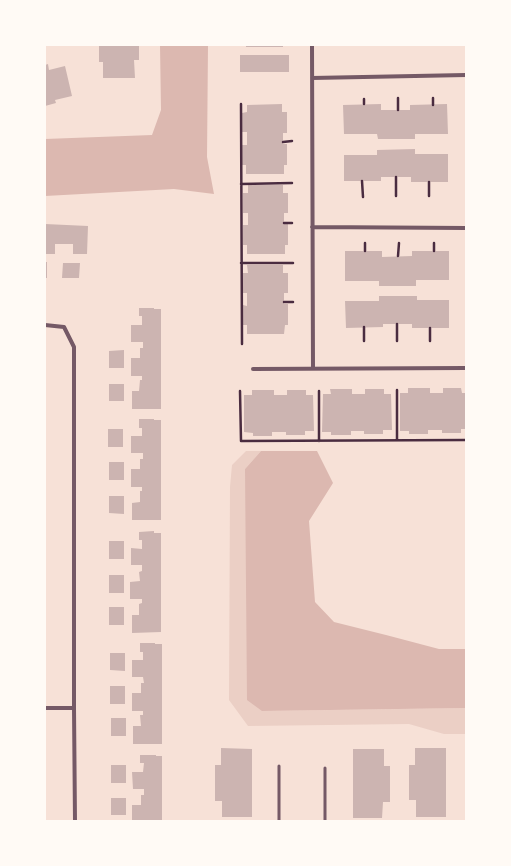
<!DOCTYPE html>
<style>
body{margin:0}
#map{position:relative;width:511px;height:866px;overflow:hidden;background:#f7e1d7;font-family:"Nunito Sans",sans-serif}
canvas{display:block}
.frame{position:absolute;inset:0;border:46px solid #fffaf5;pointer-events:none}
</style>
<div id="map">
<canvas width="511" height="866"></canvas>
<div class="frame"></div>
</div>
<script>
const ctx = document.querySelector('canvas').getContext('2d');
ctx.lineJoin = 'round';
function fill(path, color) { ctx.fillStyle = color; ctx.fill(path, 'evenodd'); }
const poly = rows => new Path2D(rows.map(r => 'M' + r).join(''));
function strokePath(path, color, width, dash) { ctx.strokeStyle = color; ctx.lineWidth = width; ctx.lineCap = dash ? 'butt' : 'round'; ctx.setLineDash(dash || []); ctx.stroke(path); }
fill(poly([
 [246,451,261,451,245,469,263,711,466,708,466,734,444,734,409,724,248,726,229,700,230,487,232,465]
]), '#ebcfc5');
fill(poly([
 [160,45,208,45,207,157,214,194,174,189,45,196,45,139,152,135,161,110],
 [261,451,317,451,333,483,309,521,315,602,334,622,386,635,439,649,466,649,466,708,262,711,247,700,245,469]
]), '#dcb8b0');
fill(poly([
 [99,45,139,45,139,60,134,60,135,78,103,78,103,62,99,62],
 [246,45,283,45,283,47,246,47],
 [240,55,289,55,289,72,240,72],
 [48,64,49,70,65,66,72,96,55,100,56,103,45,106,45,65],
 [282,104,282,112,287,112,287,133,283,133,283,144,287,144,287,165,284,165,284,174,246,174,246,165,242,165,242,145,247,145,247,132,242,132,242,113,247,112,247,105],
 [381,104,381,110,410,110,410,105,447,104,448,134,415,134,415,139,378,139,377,134,344,134,343,105],
 [415,149,415,154,448,154,448,182,411,182,411,177,381,177,381,181,344,181,344,155,377,155,377,150],
 [248,185,283,185,283,193,288,193,288,213,284,213,284,223,288,224,288,245,285,245,285,254,247,254,247,245,243,245,243,225,248,225,248,213,243,213,243,193,248,193],
 [45,224,88,226,87,254,73,254,73,244,55,244,55,254,45,254],
 [345,251,382,251,382,257,412,256,412,251,449,251,449,280,416,280,416,286,379,286,379,281,345,281],
 [45,262,47,262,47,278,45,278],
 [63,263,80,263,79,278,62,278],
 [247,265,283,265,283,273,288,273,288,293,284,293,284,304,288,304,288,325,285,325,284,334,247,334,247,325,243,325,243,305,247,306,247,293,243,293,243,273,248,273],
 [379,296,417,296,417,300,449,300,449,328,412,328,412,324,383,324,383,327,346,328,345,301,379,301],
 [139,308,154,308,154,309,161,309,161,409,132,409,132,391,139,391,140,380,142,380,142,376,131,376,131,358,140,358,140,348,143,348,143,342,131,342,131,325,142,325,142,316,139,316],
 [124,350,124,368,109,368,109,351],
 [109,384,124,384,124,401,109,401],
 [408,388,430,388,430,393,443,393,443,388,461,388,462,393,466,393,466,429,461,429,461,433,442,433,442,430,428,430,428,434,409,434,409,431,400,431,400,393,408,393],
 [330,389,352,389,352,394,365,394,365,389,384,389,384,394,391,394,392,430,383,430,383,434,364,434,364,431,351,431,351,435,331,435,331,432,322,432,323,394,331,394],
 [252,390,274,390,274,395,287,395,287,390,306,390,306,395,313,395,314,431,305,431,305,435,286,435,286,432,272,432,272,436,253,436,253,433,244,432,244,395,252,395],
 [139,419,154,419,154,420,161,420,161,520,132,520,132,503,140,502,140,491,142,491,142,487,131,487,131,469,140,469,140,459,143,459,143,453,131,453,131,436,142,436,142,428,139,428],
 [108,429,123,429,123,447,108,447],
 [109,462,124,462,124,480,109,480],
 [109,496,124,496,124,514,109,513],
 [154,531,154,533,161,533,161,632,132,633,132,615,139,615,139,604,142,603,142,599,130,599,130,582,140,581,139,572,142,571,142,565,131,565,131,548,142,549,142,540,139,540,139,532],
 [109,541,124,541,124,559,109,559],
 [109,575,124,575,124,593,109,593],
 [109,607,124,607,124,625,109,625],
 [140,643,155,643,155,644,162,644,162,744,133,744,133,726,141,726,140,715,143,715,143,711,132,711,132,693,141,693,141,683,144,683,143,677,132,677,132,660,143,660,143,652,140,652],
 [110,653,125,653,125,671,110,670],
 [110,686,125,686,125,704,110,704],
 [111,718,126,718,126,736,111,736],
 [221,748,252,749,252,817,222,817,222,801,215,801,215,765,221,765],
 [415,748,446,748,446,817,416,817,416,800,409,800,409,765,415,765],
 [353,749,384,749,384,766,390,766,390,802,383,802,382,818,353,818],
 [140,755,156,755,156,756,162,756,162,821,132,821,132,805,141,805,141,795,144,795,144,789,133,789,132,772,143,772,144,763,140,763],
 [111,765,126,765,126,783,111,783],
 [111,798,126,798,126,815,111,815]
]), '#ccb4b1');
strokePath(poly([
 [433,98,433,105],
 [241,104,242,344],
 [364,104,364,99],
 [398,110,398,98],
 [283,142,292,141],
 [362,181,363,197],
 [429,182,429,196],
 [241,184,292,183],
 [396,196,396,177],
 [284,223,292,223],
 [365,243,365,251],
 [434,243,434,251],
 [398,256,399,243],
 [241,263,293,263],
 [284,302,293,302],
 [364,341,364,327],
 [397,341,397,324],
 [430,341,430,328],
 [397,390,397,440],
 [240,391,241,441,466,440],
 [319,391,319,441]
]), '#4a2c40', 2.5);
strokePath(poly([
 [279,766,279,821],
 [325,768,325,821]
]), '#755966', 3);
strokePath(poly([
 [312,45,313,368],
 [312,78,466,75],
 [312,227,466,228],
 [45,325,64,327,74,347,74,708,75,821],
 [253,369,466,368],
 [45,708,74,708]
]), '#755966', 4);
</script>
